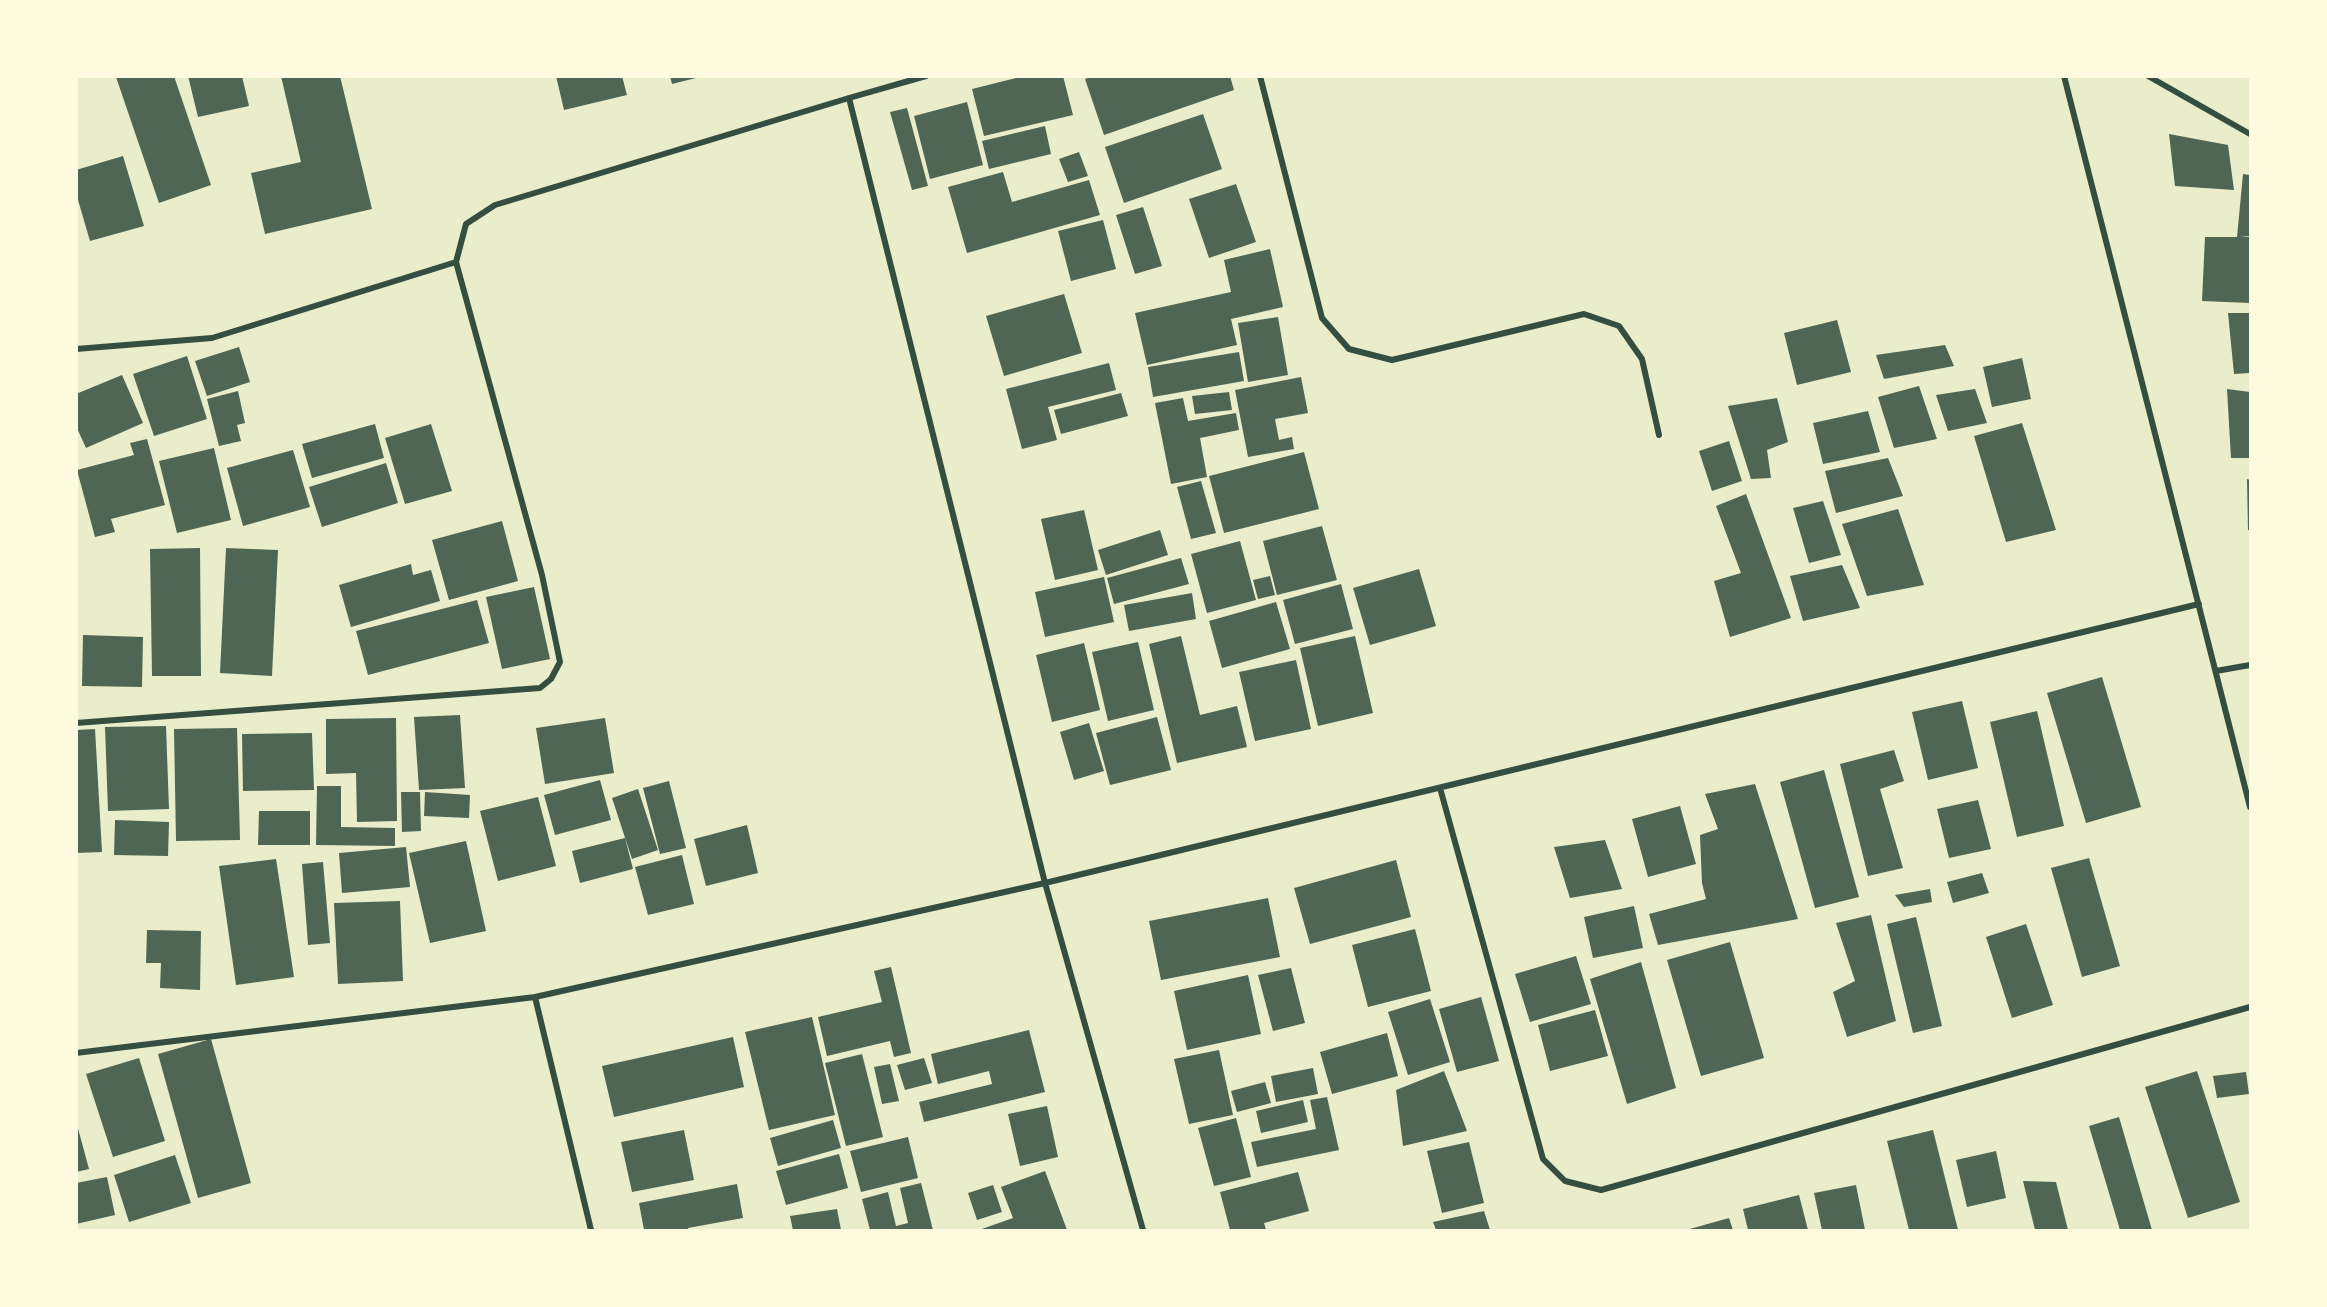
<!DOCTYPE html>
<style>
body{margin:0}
#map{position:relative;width:2327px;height:1307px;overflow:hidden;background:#e9edc9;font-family:Signika,sans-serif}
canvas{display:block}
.frame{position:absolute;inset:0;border:78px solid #fefae0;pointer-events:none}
</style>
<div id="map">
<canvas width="2327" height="1307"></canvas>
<div class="frame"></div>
</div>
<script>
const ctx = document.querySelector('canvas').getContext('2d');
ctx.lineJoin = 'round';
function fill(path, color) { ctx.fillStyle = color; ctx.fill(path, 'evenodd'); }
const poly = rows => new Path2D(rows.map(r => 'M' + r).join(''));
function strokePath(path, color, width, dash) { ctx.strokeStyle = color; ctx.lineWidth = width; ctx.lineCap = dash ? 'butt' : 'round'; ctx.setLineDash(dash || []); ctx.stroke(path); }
fill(poly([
 [174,76,211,185,159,203,116,77],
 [188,76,242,76,249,106,198,117],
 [281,76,340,76,372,209,265,234,251,173,301,162],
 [556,76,622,76,627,95,564,110],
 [670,76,700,76,700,77,672,84],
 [1024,76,1063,76,1073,115,984,136,972,89],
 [1093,76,1230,76,1234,90,1104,135,1085,79],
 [967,102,983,165,930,179,914,116],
 [907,108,928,186,912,190,890,112],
 [1203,114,1222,169,1124,203,1105,147],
 [1045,126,1051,154,989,169,982,141],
 [2169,134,2228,145,2234,190,2175,186],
 [1079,152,1088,176,1068,182,1059,159],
 [123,156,144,226,90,241,76,193,76,170],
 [1003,172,1012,202,1089,180,1100,215,967,253,948,187],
 [2243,174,2250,175,2250,236,2240,237,2250,237,2250,303,2202,301,2205,237,2237,237],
 [1236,184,1256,242,1209,258,1189,199],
 [1143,207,1162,266,1135,274,1116,215],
 [1103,220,1116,269,1071,281,1058,231],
 [1270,249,1283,307,1231,319,1237,345,1147,365,1135,313,1231,292,1224,260],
 [1064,294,1082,353,1004,376,986,316],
 [2228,313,2250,313,2250,373,2234,374],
 [1278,317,1288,375,1248,382,1238,323],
 [1837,320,1851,372,1797,385,1784,333],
 [1945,345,1954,366,1884,379,1876,355],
 [239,347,250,382,207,396,195,361],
 [1239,352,1244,381,1153,397,1148,367],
 [187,356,207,419,154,436,133,374],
 [2022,358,2031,399,1992,407,1983,367],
 [1109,363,1116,390,1048,407,1057,440,1022,449,1006,389],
 [122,375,143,423,86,448,76,426,76,394],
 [1301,377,1308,413,1275,419,1279,440,1292,437,1294,449,1248,457,1235,390],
 [1919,386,1937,439,1894,448,1878,397],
 [1975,389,1987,423,1948,431,1936,395],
 [2227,389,2250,392,2250,458,2231,458],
 [238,391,245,423,237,425,241,441,219,446,207,399],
 [1229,392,1232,410,1195,414,1192,396],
 [1121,393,1128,416,1061,434,1054,410],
 [1183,398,1188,421,1236,413,1239,430,1200,438,1207,477,1171,484,1155,403],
 [1777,398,1788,442,1767,450,1771,478,1751,479,1728,406],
 [1868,411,1880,452,1823,464,1813,423],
 [2022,423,2056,530,2006,542,1974,436],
 [375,424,384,458,312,478,302,444],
 [431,424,452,491,405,504,385,438],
 [147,439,165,505,111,519,115,532,95,537,77,470,134,455,130,443],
 [1729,441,1742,481,1712,491,1699,451],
 [214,448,231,520,177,533,159,461],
 [293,450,310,507,243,526,227,468],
 [1304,452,1319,509,1224,533,1209,476],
 [1888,458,1903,496,1836,513,1825,471],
 [386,463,398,503,322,527,309,487],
 [2247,479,2250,480,2250,530,2248,530],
 [1201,481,1216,533,1191,539,1177,487],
 [1746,494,1791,618,1730,637,1714,581,1741,573,1716,506],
 [1823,501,1841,555,1809,563,1793,508],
 [1898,509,1924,585,1867,596,1842,524],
 [1084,510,1098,570,1055,580,1041,519],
 [502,521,518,581,449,600,432,540],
 [1322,526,1337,580,1277,595,1263,541],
 [1160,530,1168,555,1106,575,1098,550],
 [1240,541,1256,600,1207,613,1191,554],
 [200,548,201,676,152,676,150,549],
 [226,548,278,550,272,676,220,673],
 [1181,558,1189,584,1114,604,1107,578],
 [411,564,413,575,431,570,440,601,351,627,339,585],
 [1842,565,1860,608,1803,621,1790,576],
 [1419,569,1436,626,1370,645,1353,588],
 [1270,576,1275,595,1258,599,1253,580],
 [1104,577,1114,622,1045,637,1035,592],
 [1341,584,1353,629,1295,644,1283,600],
 [534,587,550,659,502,669,486,597],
 [1192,593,1196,619,1129,631,1124,605],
 [477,600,489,643,368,675,356,631],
 [1276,602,1290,649,1222,668,1209,621],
 [83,635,143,637,142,687,82,686],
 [1181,636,1200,715,1237,706,1247,747,1177,763,1149,644],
 [1355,636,1373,713,1318,726,1300,648],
 [1138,642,1154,710,1108,721,1092,652],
 [1084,643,1100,710,1052,722,1036,655],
 [1296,660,1311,729,1255,741,1239,672],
 [2102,677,2141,807,2086,823,2047,693],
 [1962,701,1978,768,1928,780,1912,712],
 [2037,711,2064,826,2017,837,1990,722],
 [460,715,465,788,419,790,414,717],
 [1157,717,1171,770,1110,785,1096,733],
 [396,718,397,821,357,822,356,773,326,774,326,719],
 [605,718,614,773,545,784,536,728],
 [1089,723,1104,771,1074,780,1060,732],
 [166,726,169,809,108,811,105,727],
 [237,728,240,840,176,841,174,729],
 [95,729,102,852,76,853,76,730],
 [312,733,314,790,243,791,242,734],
 [1894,750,1904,781,1880,789,1903,868,1868,876,1840,764],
 [1824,770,1859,897,1815,908,1780,782],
 [600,780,611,820,555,835,544,795],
 [669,781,686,848,660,854,643,788],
 [1755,784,1798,919,1658,945,1649,914,1706,899,1702,883,1700,835,1718,829,1705,794],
 [317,786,341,786,341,827,395,828,395,846,316,845],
 [638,789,658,850,632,859,612,798],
 [401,792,420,792,421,831,402,832],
 [425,792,470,795,469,818,424,816],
 [538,797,556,866,498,881,480,811],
 [1978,800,1991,849,1949,858,1937,809],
 [1680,806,1696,864,1648,877,1632,819],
 [259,811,310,811,310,845,258,845],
 [115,820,169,822,168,856,114,855],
 [747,825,758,873,706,886,694,839],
 [625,838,633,869,580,883,572,851],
 [1605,840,1622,889,1570,898,1554,847],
 [466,841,486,931,430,943,409,853],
 [406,847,410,887,342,893,339,853],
 [682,855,694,904,648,915,635,867],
 [2089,858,2120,966,2082,977,2051,868],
 [276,859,294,977,236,985,219,866],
 [1396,860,1411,917,1310,944,1294,888],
 [323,862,330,943,308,945,302,864],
 [1982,873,1989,893,1953,903,1947,882],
 [1930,889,1932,902,1904,907,1895,895],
 [1268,898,1280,957,1161,980,1149,921],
 [400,901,403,981,338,984,334,903],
 [1634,906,1643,948,1593,958,1584,917],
 [1871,915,1896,1021,1847,1037,1833,992,1855,981,1836,923],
 [1916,917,1942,1026,1913,1033,1887,924],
 [2026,924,2053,1005,2012,1018,1986,937],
 [1415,929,1431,991,1368,1007,1352,945],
 [147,930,201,931,200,990,160,988,161,963,146,963],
 [1730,942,1764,1058,1701,1076,1667,960],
 [1576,956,1591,1004,1530,1022,1515,974],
 [1641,962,1676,1088,1627,1104,1590,979],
 [891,967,911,1053,894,1057,890,1041,827,1056,818,1017,882,1002,874,971],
 [1291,968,1305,1023,1273,1031,1258,975],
 [1248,975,1261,1034,1187,1050,1174,991],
 [1481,997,1499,1061,1457,1072,1439,1009],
 [1430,999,1450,1062,1408,1075,1388,1012],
 [1595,1010,1608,1056,1550,1071,1538,1025],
 [812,1017,835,1115,769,1130,745,1032],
 [1029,1030,1045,1092,924,1122,919,1102,992,1084,989,1071,938,1084,931,1054],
 [1387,1033,1398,1076,1332,1094,1320,1052],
 [733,1037,744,1087,614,1117,602,1066],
 [211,1039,251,1183,198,1198,158,1054],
 [1219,1050,1233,1115,1189,1124,1174,1059],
 [862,1054,883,1137,846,1146,825,1063],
 [139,1058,165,1141,113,1157,86,1074],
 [924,1058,932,1083,905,1090,897,1065],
 [890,1064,899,1101,882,1104,874,1067],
 [1313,1068,1318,1094,1276,1102,1271,1076],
 [1444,1071,1467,1131,1403,1146,1396,1090],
 [2197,1071,2240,1202,2188,1218,2145,1087],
 [2246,1072,2249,1094,2217,1098,2213,1076],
 [1265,1082,1271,1103,1237,1112,1231,1091],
 [1327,1097,1339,1150,1257,1167,1251,1142,1316,1129,1310,1100],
 [1303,1100,1308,1122,1261,1133,1256,1111],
 [1047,1106,1058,1157,1020,1166,1008,1114],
 [2119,1117,2152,1230,2120,1230,2089,1126],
 [1236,1118,1251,1177,1214,1186,1198,1128],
 [833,1120,841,1148,778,1166,770,1138],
 [76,1121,89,1169,76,1172],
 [684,1130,694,1180,632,1192,621,1142],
 [1933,1130,1958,1230,1909,1230,1887,1141],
 [908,1137,918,1178,861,1192,850,1151],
 [1469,1142,1484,1203,1442,1213,1427,1151],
 [1996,1151,2006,1198,1967,1207,1956,1160],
 [839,1154,848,1188,786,1205,776,1171],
 [175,1155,191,1203,129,1222,114,1175],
 [1045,1171,1067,1230,979,1230,1013,1218,1001,1187],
 [1298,1172,1309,1211,1264,1223,1266,1230,1230,1230,1220,1192],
 [107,1177,115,1215,76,1224,76,1183],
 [2023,1181,2056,1182,2068,1230,2035,1230],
 [921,1183,933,1230,870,1230,862,1199,888,1192,896,1226,908,1223,900,1188],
 [737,1184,743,1218,688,1228,688,1230,644,1230,639,1203],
 [993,1185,1002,1212,977,1220,968,1193],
 [1856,1185,1865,1230,1822,1230,1814,1193],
 [1799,1195,1808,1230,1748,1230,1743,1209],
 [837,1209,841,1230,793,1230,790,1216],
 [1484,1211,1490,1230,1436,1230,1433,1222],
 [1729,1218,1733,1230,1686,1230]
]), '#4f6655');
strokePath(poly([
 [1260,76,1322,318,1349,349,1392,360,1584,314,1619,326,1642,359,1659,435],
 [2064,76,2250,807],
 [2148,76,2250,134],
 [849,98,1045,883,1143,1230],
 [76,349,212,338,456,262,466,224,495,205,849,98,926,76],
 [2216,671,2250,665],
 [76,723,540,688,551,679,560,662,542,575,456,262],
 [1440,788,1543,1159,1565,1181,1601,1190,2250,1007],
 [535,997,591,1230],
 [76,1053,535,997,1045,883,2199,604]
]), '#344e41', 6);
</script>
